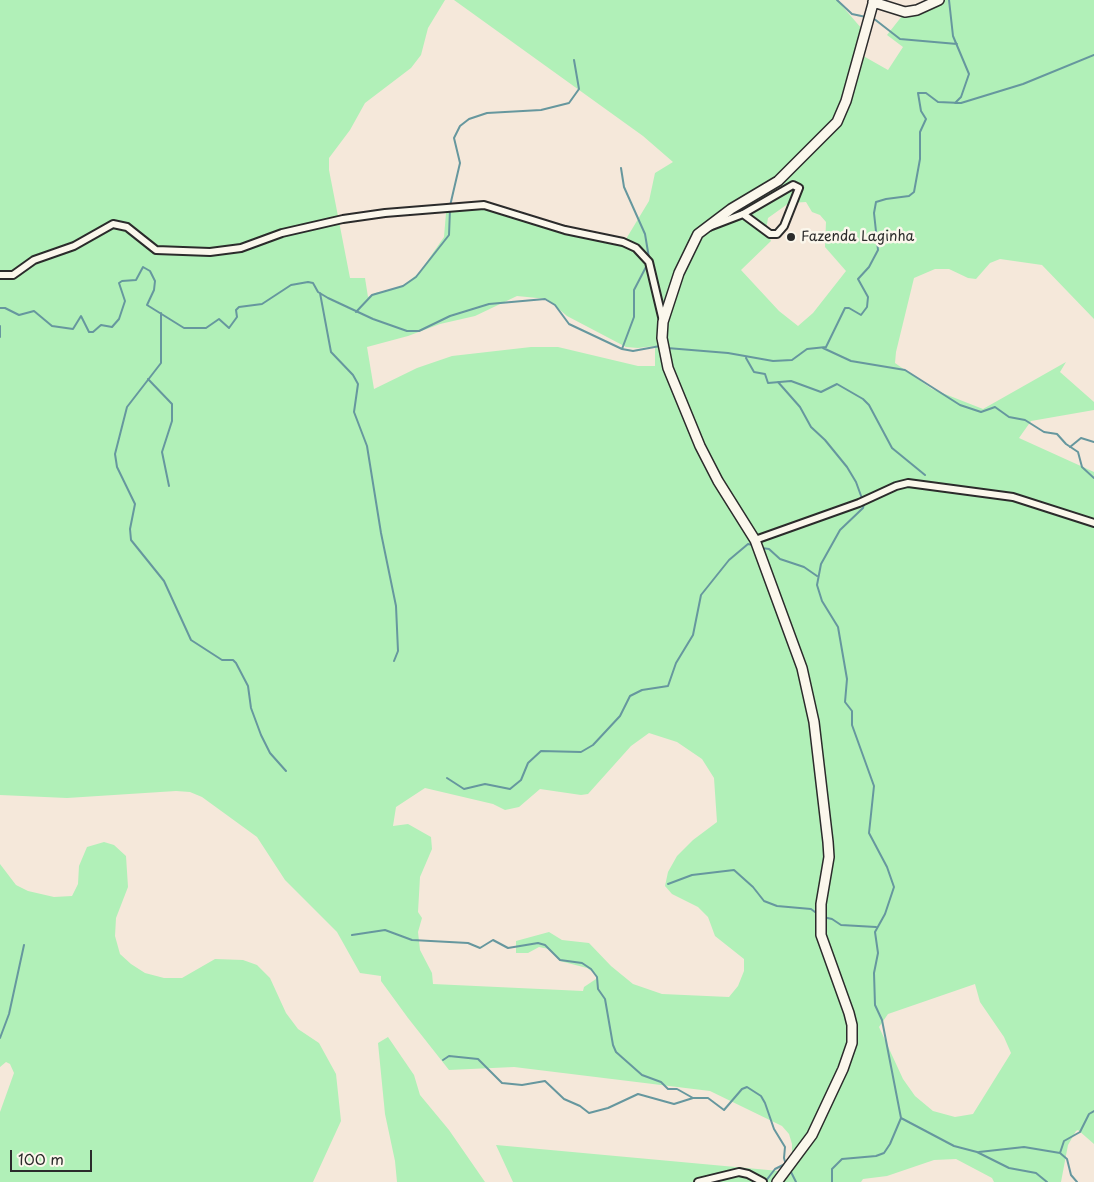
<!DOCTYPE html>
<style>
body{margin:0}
#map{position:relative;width:1094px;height:1182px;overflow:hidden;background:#f5e8da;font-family:"Playpen Sans",sans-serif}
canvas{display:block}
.scale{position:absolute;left:10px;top:1150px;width:82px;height:22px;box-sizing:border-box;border:2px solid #2b2b2b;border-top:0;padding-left:6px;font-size:15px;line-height:18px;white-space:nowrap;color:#2b2b2b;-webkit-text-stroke:4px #fbf7ec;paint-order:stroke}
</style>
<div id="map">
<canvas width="1094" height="1182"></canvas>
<div class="scale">100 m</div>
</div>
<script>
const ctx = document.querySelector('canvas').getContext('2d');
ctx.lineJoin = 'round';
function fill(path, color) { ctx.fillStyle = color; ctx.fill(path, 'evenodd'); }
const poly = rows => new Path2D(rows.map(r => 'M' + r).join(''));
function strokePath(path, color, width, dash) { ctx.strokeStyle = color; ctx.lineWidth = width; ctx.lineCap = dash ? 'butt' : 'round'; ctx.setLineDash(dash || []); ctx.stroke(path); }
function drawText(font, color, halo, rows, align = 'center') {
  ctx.font = font + ' "Playpen Sans",sans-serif'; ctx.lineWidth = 5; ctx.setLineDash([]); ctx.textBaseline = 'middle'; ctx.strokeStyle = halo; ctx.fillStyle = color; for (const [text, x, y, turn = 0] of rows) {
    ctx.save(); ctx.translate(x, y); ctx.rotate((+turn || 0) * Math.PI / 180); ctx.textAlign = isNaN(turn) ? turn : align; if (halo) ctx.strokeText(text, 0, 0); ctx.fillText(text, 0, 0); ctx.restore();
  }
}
fill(poly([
 [0,0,445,0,428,28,421,55,411,68,365,103,350,130,329,158,329,170,350,278,365,278,368,297,375,293,401,287,419,273,444,237,446,213,450,206,484,207,559,231,626,239,649,201,655,173,673,162,643,136,454,0,837,0,862,29,858,53,888,70,903,47,887,35,902,16,924,10,936,0,1094,0,1094,319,1042,265,1000,259,990,263,976,279,968,278,949,269,935,269,914,278,896,352,895,363,932,389,983,409,1066,362,1060,372,1094,402,1094,410,1031,421,1019,438,1094,472,1094,1144,1078,1130,1076,1131,1068,1145,1061,1182,994,1182,992,1178,956,1159,934,1160,887,1176,863,1179,861,1182,513,1182,496,1145,779,1171,792,1155,792,1144,789,1134,782,1126,710,1091,514,1067,449,1070,408,1018,381,981,381,976,360,973,337,932,285,880,257,837,202,797,190,792,176,791,67,798,0,795],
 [806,202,812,212,820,215,826,222,825,247,846,271,813,313,798,326,779,311,741,270,771,241,766,230,768,218,789,203],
 [517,296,547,299,567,316,626,347,638,348,655,346,655,366,638,366,558,347,531,347,452,356,417,368,374,389,367,347,408,336,440,324,475,316],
 [649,733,677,742,702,759,714,778,717,822,693,840,677,856,668,872,665,886,672,894,698,907,708,917,715,936,744,959,744,971,738,986,729,997,662,994,633,984,611,966,589,943,562,940,549,932,516,941,516,953,528,953,539,947,549,949,560,961,587,968,596,974,596,979,584,987,583,991,433,984,432,973,420,950,418,932,422,918,418,912,420,877,432,849,431,837,408,824,393,826,396,807,425,788,493,804,505,810,519,807,540,789,581,795,588,794,631,746],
 [975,984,980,1002,1004,1037,1011,1053,973,1114,955,1117,933,1111,915,1096,903,1079,879,1027,888,1014],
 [104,842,114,845,126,856,128,887,116,918,115,936,120,954,131,964,145,973,164,978,182,978,215,959,243,960,257,965,270,978,286,1013,298,1029,319,1043,336,1074,341,1121,313,1182,0,1182,0,1112,14,1073,10,1064,6,1062,0,1067,0,864,16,885,28,891,54,897,72,896,78,884,79,866,87,847],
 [388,1037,414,1075,420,1095,449,1130,485,1182,397,1182,395,1161,385,1114,378,1043]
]), '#b1f0b8');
strokePath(poly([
 [837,0,852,14,866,17],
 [949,0,953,36,969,74,961,97,955,103],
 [873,18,900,39,957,44],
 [621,168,624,187,645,234,649,258],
 [450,206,460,163,454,138,460,126,469,119,487,113,541,110,569,103,579,89,574,60],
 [320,293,331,352,353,375,358,384,354,412,367,446,381,533,396,606,398,651,394,661],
 [0,308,5,308,19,315,34,311,52,326,73,329,81,316,89,332,93,332,101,325,112,327,119,319,125,301,119,283,122,281,136,280,143,267,150,271,155,281,154,290,147,305,184,328,206,328,219,319,229,328,237,317,236,310,239,307,262,304,291,285,308,282,313,283,318,292,328,298,373,319,407,331,419,331,450,316,489,304,545,299,555,305,569,324,622,349,633,351,660,346],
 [356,312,372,295,403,286,416,277,449,235,450,210],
 [161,313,161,363,127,407,115,454,117,467,135,504,130,529,131,540,164,581,191,640,222,660,233,660,236,663,248,686,251,708,261,735,270,753,286,771],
 [0,326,0,337],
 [667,348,728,353,773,361,792,360,807,349,826,347,845,308,849,308,861,315,867,307,868,297,858,279,869,267,878,250,874,213,876,202,886,199,909,196,914,192,920,159,920,132,926,119,921,111,918,93,926,93,938,102,961,103,1023,84,1094,55],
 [823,348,851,361,905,370,960,405,981,412,995,407,1009,417,1025,420,1044,432,1057,434,1066,444,1078,452,1082,467,1094,478],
 [622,349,634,317,634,290,647,265],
 [746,358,754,372,765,374,768,383,791,381,821,392,837,384,863,399,869,405,892,448,925,475],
 [148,379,172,404,172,421,162,452,169,486],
 [778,382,800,407,811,427,825,440,847,467,856,482,864,504,863,508,840,530,821,564,817,585,822,601,838,627,847,679,845,702,852,711,852,725,874,786,869,833,887,867,894,887,885,914,875,932,878,953,874,973,875,1005,882,1020,901,1118,890,1144,884,1153,876,1156,842,1159,832,1169,832,1182],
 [1070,447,1081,438,1094,442],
 [762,548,769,549,780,559,804,567,817,576],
 [447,778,464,789,485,784,510,789,521,780,528,763,541,751,581,752,593,745,620,716,630,696,642,690,668,686,676,663,693,635,701,595,729,560,748,544,753,545],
 [668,884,692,875,734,870,753,887,764,901,777,906,811,909,819,915],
 [823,917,832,919,841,925,876,927],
 [352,935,385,930,412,940,468,943,480,948,493,940,508,948,538,943,545,945,560,960,582,963,591,969,597,977,598,989,605,999,613,1045,616,1052,642,1075,661,1082,668,1089,677,1089,693,1098],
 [0,1038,9,1014,24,945],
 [443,1060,449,1056,478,1059,502,1083,522,1085,545,1081,564,1099,580,1106,589,1113,608,1108,638,1094,674,1104,693,1098,708,1098,724,1110,742,1089,747,1087,761,1096,765,1103,774,1129,785,1147,784,1158,786,1165],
 [901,1118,954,1146,977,1152,1009,1168,1036,1173,1047,1182],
 [979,1152,1024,1147,1060,1153,1067,1159,1071,1175,1077,1182],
 [1060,1153,1064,1141,1080,1132,1089,1114,1094,1111],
 [790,1170,796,1182],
 [765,1182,775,1169,785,1164]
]), '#66979e', 2);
const street = poly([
 [709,227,743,214,793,185,799,188,784,226,777,234,770,234,743,214],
 [0,275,13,275,34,260,74,246,113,224,127,227,156,250,210,252,241,248,282,233,343,219,385,213,484,205,565,230,623,242,636,248,649,262,663,321],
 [755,540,859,503,896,486,908,483,1013,497,1094,523],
 [698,1182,739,1172,748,1174,763,1182]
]);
const secondary = poly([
 [873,2,905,12,917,10,939,0],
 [777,1182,812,1135,843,1069,852,1043,852,1025,849,1013,821,935,821,904,829,857,828,842,814,722,802,668,755,540,718,481,700,446,668,368,662,338,663,322,679,273,698,234,731,209,778,181,837,122,846,101,874,0]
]);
strokePath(street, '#2b2b2b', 10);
strokePath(secondary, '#2b2b2b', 12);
strokePath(street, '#fbf7ec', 6);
strokePath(secondary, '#fbf7ec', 9);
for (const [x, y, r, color] of [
 [791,237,5,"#2b2b2b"]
]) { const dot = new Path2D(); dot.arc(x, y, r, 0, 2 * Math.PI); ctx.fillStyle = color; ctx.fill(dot); strokePath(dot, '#fbf7ec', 2); }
drawText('14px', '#2b2b2b', '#fbf7ec', [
 ["Fazenda Laginha",801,237]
], 'left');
</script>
